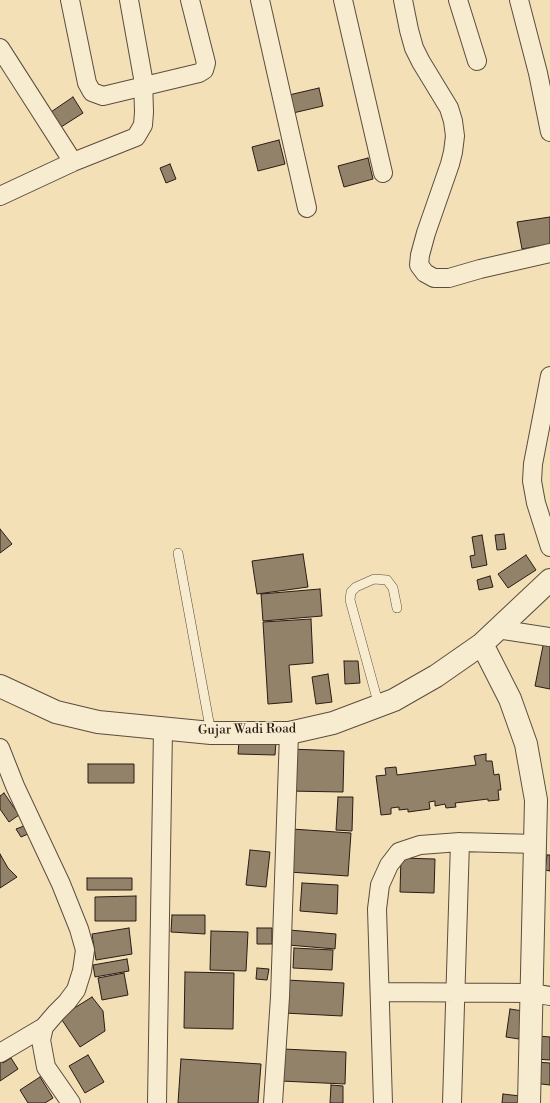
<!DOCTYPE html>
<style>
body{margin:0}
canvas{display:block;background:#f3e0b7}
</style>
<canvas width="550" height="1103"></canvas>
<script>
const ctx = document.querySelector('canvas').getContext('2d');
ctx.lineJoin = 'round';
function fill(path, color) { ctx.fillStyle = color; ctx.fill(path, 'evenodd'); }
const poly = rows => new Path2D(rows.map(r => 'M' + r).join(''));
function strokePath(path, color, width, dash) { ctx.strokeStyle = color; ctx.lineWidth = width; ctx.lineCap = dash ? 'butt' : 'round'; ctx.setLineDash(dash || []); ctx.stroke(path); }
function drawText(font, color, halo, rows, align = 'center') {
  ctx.font = font + ' "Libre Bodoni",serif'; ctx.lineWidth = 3; ctx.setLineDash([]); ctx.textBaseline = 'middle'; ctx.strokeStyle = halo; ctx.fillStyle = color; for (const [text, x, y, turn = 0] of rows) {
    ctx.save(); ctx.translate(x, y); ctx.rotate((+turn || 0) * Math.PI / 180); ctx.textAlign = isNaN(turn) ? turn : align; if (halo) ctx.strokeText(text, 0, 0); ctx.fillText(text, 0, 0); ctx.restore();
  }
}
const building = poly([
 [319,88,323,106,293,113,289,95,319,88],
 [73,97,83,113,58,129,48,114,73,97],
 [279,140,285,164,258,171,252,147,279,140],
 [368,158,373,179,344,187,338,166,368,158],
 [170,164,176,179,166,183,160,168,170,164],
 [550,217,550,244,522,249,517,222,550,217],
 [0,529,12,544,0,553,0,529],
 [504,534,506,549,497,550,495,535,504,534],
 [482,535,487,565,472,568,470,556,475,555,472,537,482,535],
 [303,554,308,587,257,594,252,561,303,554],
 [526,555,536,570,508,588,498,574,526,555],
 [490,576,493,587,479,590,477,580,490,576],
 [320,589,322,616,263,621,261,594,320,589],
 [311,619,313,663,289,665,292,702,268,704,263,622,311,619],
 [544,641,550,642,550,689,535,686,544,641],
 [344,661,358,661,360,683,345,684,344,661],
 [328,674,332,702,316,704,312,677,328,674],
 [239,741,276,742,275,755,238,754,239,741],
 [289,749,344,751,343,792,288,791,289,749],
 [486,754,486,761,492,761,494,775,499,774,501,790,498,790,499,800,488,801,488,799,455,803,456,807,446,808,445,804,435,806,435,801,429,802,430,809,408,812,408,809,399,810,399,807,391,808,391,814,381,815,376,776,386,775,385,768,396,767,397,775,476,765,474,756,486,754],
 [88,764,134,764,134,783,88,783,88,764],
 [4,793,19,815,9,822,0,809,0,796,4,793],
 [338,797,353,797,352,831,336,830,338,797],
 [24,826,28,834,21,837,16,829,24,826],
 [292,829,351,833,348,876,289,872,292,829],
 [250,850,270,852,266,887,246,885,250,850],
 [0,854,8,868,17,877,0,888,0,854],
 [547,855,550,855,550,871,545,870,547,855],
 [401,858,435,859,434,893,400,892,401,858],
 [87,878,132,878,132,890,87,890,87,878],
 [302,883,338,885,337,914,300,911,302,883],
 [136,896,136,921,95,921,95,897,136,896],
 [172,915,205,915,205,934,171,932,172,915],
 [129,928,132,954,96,960,92,934,129,928],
 [257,928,272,928,272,944,257,944,257,928],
 [289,930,336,934,335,949,288,945,289,930],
 [211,931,248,932,246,971,210,970,211,931],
 [294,948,333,950,332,970,293,968,294,948],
 [127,959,129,971,95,977,93,965,127,959],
 [257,968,269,969,267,980,256,979,257,968],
 [185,972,234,973,233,1029,184,1028,185,972],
 [124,973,128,995,102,1000,98,978,124,973],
 [286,980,344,983,342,1016,284,1013,286,980],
 [92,997,103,1011,105,1031,80,1047,60,1017,92,997],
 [510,1009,523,1011,519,1039,506,1037,510,1009],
 [538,1036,550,1037,550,1060,536,1059,538,1036],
 [283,1049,346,1052,345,1084,281,1081,283,1049],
 [88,1055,104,1082,85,1093,69,1066,88,1055],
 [11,1058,18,1069,0,1081,0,1059,3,1063,11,1058],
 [181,1059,261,1064,258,1103,178,1103,181,1059],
 [535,1062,550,1063,550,1085,533,1083,535,1062],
 [40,1077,53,1098,45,1103,28,1103,20,1090,40,1077],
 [331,1085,343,1086,343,1103,330,1103,331,1085],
 [503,1094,520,1096,520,1103,502,1103,503,1094]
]);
fill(building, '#93826a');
strokePath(building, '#2a1c16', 1);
const service = poly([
 [178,553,211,733],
 [379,706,350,600,351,592,356,587,374,579,387,580,393,588,397,608]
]);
const minor = poly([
 [70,0,87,83,92,92,103,96,199,73,204,70,206,63,190,0],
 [260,0,307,208],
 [343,0,383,173],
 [403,0,409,30,414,48,421,62,449,108,453,121,455,136,453,152,450,164,426,233,420,255,419,265,425,273,434,278,449,278,480,269,550,253],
 [458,0,477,61],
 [519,0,538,73,550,132],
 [0,48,73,162],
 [0,196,73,162,136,137,143,125,144,112,143,78,129,0],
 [550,376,533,464,532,481,536,503,550,547],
 [497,629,550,637],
 [0,748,15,786,61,884,79,929,85,950,82,971,76,990,67,1002,56,1013,44,1027,41,1040,46,1067,71,1103],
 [380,992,532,993,550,996],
 [0,1053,44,1027],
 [157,1103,163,729],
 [273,1103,280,997,289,733],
 [383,1103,377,909,380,885,389,865,399,852,420,845,460,842,536,844],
 [452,1103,460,842]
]);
const tertiary = poly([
 [482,644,510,699,526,744,536,800,529,1103],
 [0,686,56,712,98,722,211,733,289,733,333,723,394,700,436,676,482,644,550,580]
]);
strokePath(service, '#5c4d3e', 10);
strokePath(minor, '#5c4d3e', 20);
strokePath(tertiary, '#5c4d3e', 24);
strokePath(service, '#f7ebd0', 9);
strokePath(minor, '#f7ebd0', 18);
strokePath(tertiary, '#f7ebd0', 22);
drawText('13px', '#2a1c16', '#f7ebd0', [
 ["Gujar Wadi Road",247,730,-1]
]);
</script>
